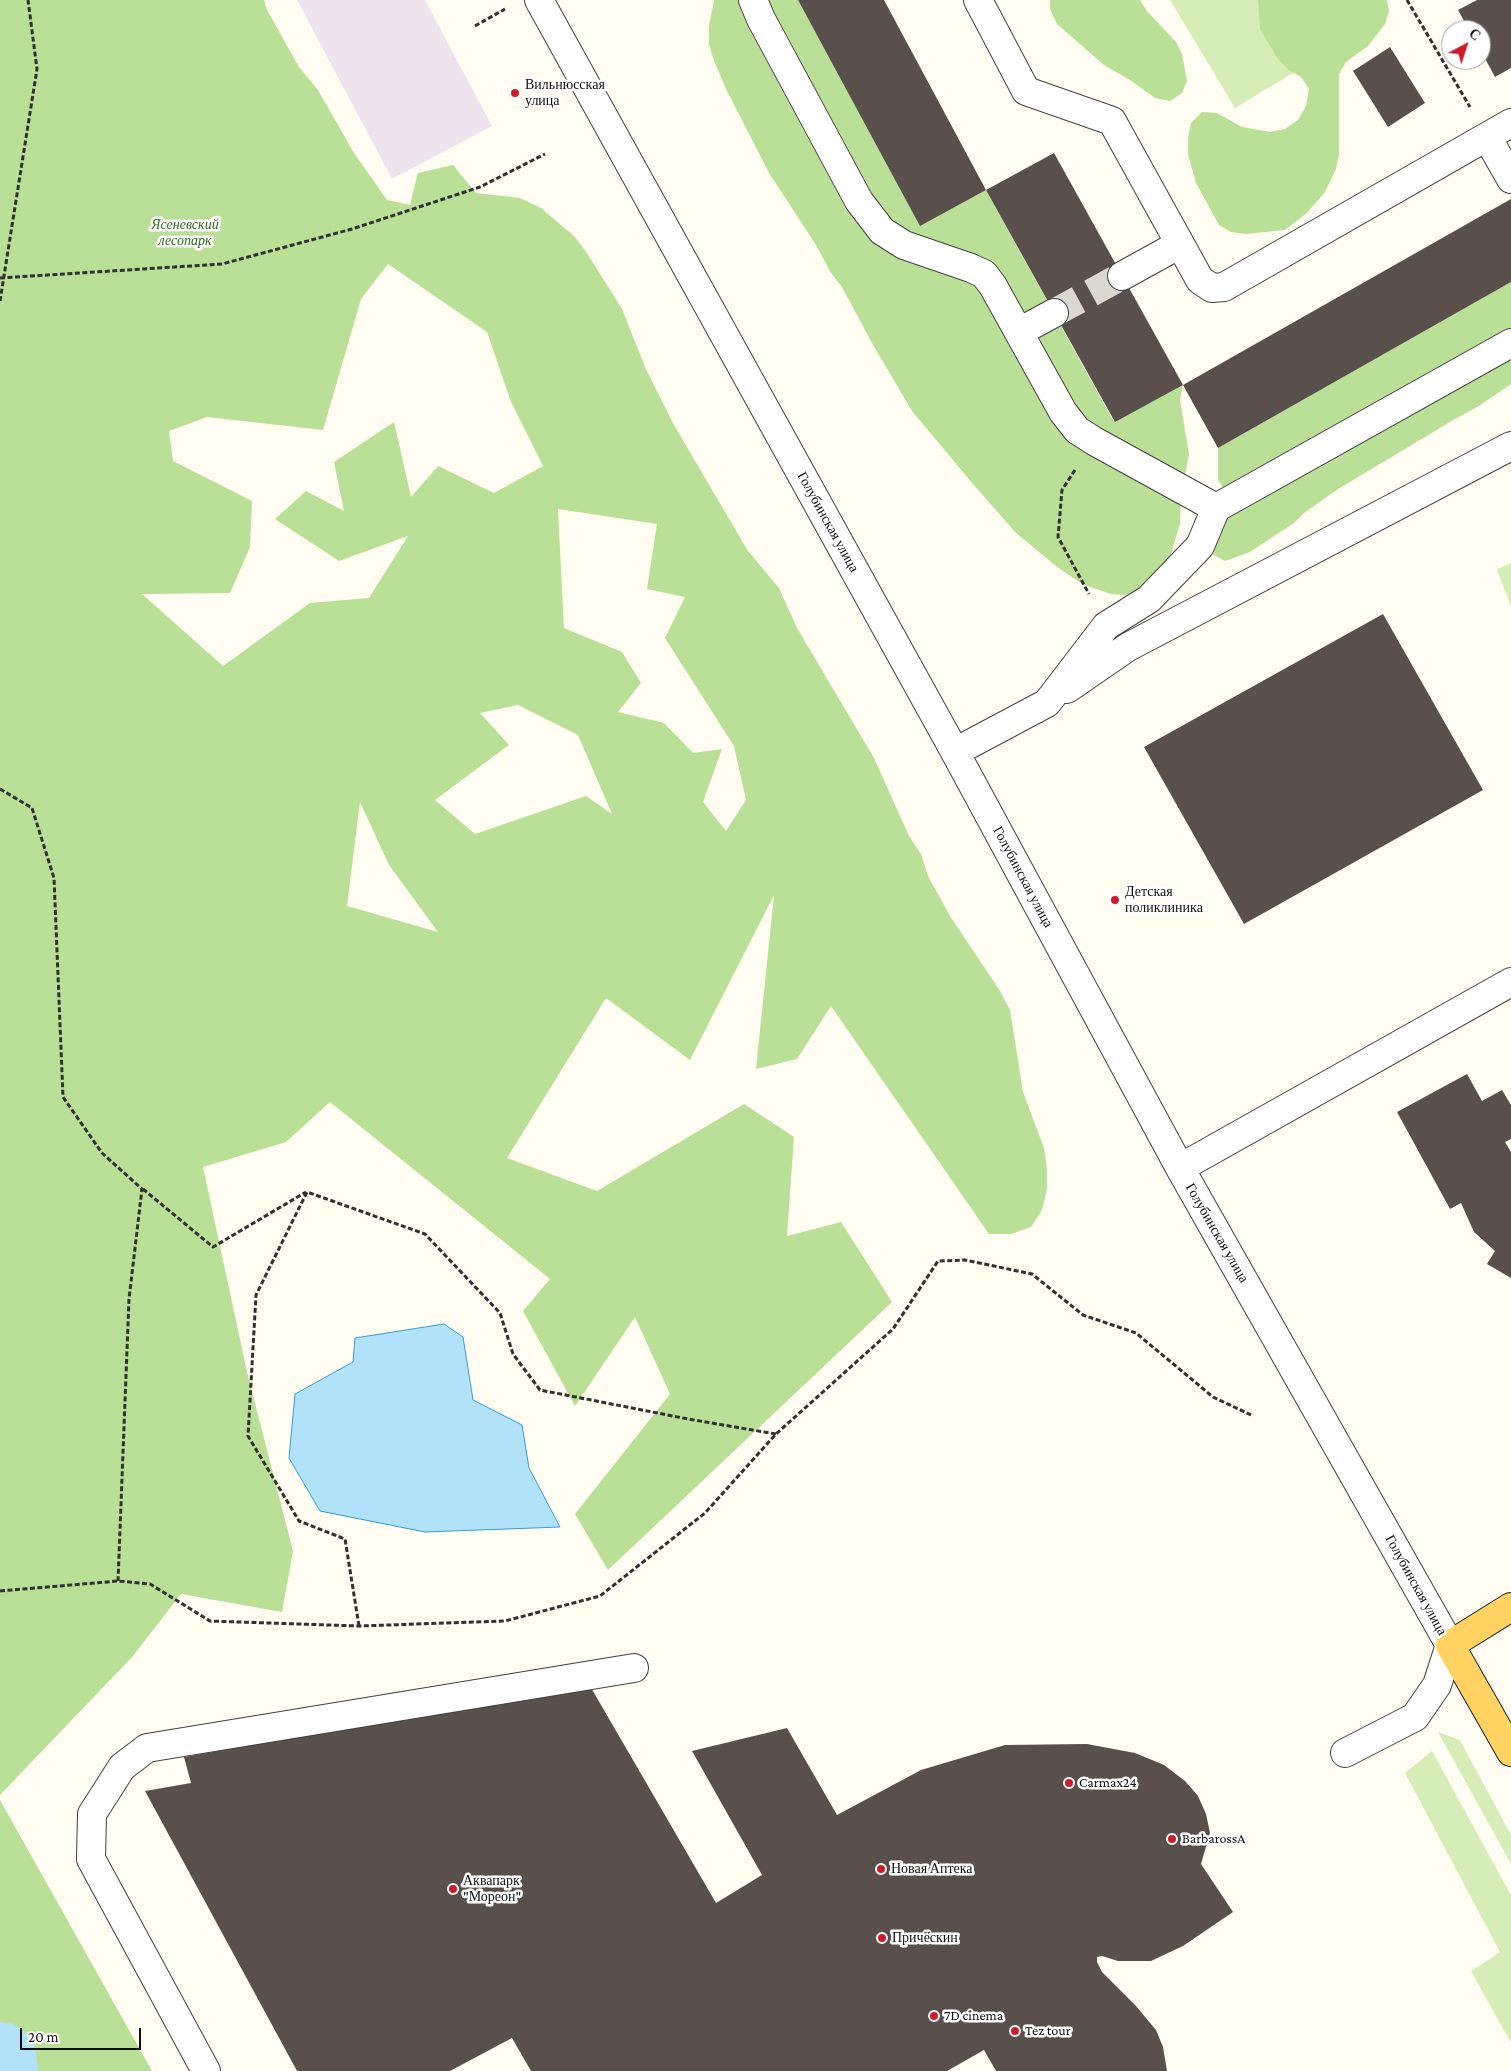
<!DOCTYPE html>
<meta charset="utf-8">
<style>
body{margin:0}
#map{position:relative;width:1511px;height:2071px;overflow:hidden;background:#fffcf2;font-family:"Crimson Pro",serif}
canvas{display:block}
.north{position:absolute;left:1441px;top:20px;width:50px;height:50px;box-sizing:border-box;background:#fff;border:1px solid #9f9f9f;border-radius:50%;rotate:40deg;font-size:14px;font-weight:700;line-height:20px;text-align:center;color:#0f0f0f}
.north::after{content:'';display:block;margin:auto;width:18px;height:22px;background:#cb1c2c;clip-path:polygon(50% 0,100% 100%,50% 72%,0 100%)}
.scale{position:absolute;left:20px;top:2028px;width:121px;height:22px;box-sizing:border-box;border:2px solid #0f0f0f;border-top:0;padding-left:6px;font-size:15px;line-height:18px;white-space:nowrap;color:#0f0f0f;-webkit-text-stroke:4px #fff;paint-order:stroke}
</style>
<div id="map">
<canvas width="1511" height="2071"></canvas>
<div class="north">С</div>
<div class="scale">20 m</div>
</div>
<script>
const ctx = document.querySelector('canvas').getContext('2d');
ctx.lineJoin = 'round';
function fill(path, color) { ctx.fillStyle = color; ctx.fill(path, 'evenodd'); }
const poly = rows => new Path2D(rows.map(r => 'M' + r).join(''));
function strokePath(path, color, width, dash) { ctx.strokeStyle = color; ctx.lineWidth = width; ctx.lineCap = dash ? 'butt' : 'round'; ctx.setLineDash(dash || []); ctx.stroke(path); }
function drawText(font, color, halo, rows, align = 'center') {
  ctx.font = font + ' "Crimson Pro",serif'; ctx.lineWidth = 5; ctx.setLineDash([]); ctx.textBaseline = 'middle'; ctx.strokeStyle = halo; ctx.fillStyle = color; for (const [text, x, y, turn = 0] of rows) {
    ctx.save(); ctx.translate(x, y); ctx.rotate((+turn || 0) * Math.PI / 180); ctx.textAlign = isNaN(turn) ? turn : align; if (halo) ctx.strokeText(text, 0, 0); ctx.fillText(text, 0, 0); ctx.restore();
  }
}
fill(poly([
 [297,0,425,0,492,126,392,179]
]), '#ede4ee');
fill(poly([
 [1170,0,1313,0,1340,45,1235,108],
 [1511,563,1511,607,1497,569],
 [1438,1732,1460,1740,1511,1835,1511,1864],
 [1432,1751,1511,1895,1511,2043,1471,1971,1500,1952,1405,1773]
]), '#d6edb8');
fill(poly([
 [0,0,264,0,267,10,299,67,318,90,354,153,387,200,410,205,418,173,453,165,476,193,520,198,541,208,574,236,587,253,622,309,645,367,674,425,748,551,779,588,797,628,874,758,909,836,921,854,928,876,950,916,1000,991,1010,1010,1023,1092,1044,1148,1047,1169,1047,1189,1042,1210,1031,1227,1011,1234,989,1234,831,1006,797,1059,756,1069,774,895,690,1060,606,998,507,1158,597,1191,744,1104,794,1137,787,1236,841,1222,892,1302,608,1570,575,1514,670,1394,635,1317,575,1406,523,1311,550,1279,330,1102,286,1142,203,1167,247,1372,293,1551,282,1612,181,1594,133,1656,0,1795],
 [388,264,487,332,511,402,543,466,494,493,438,466,411,497,394,422,334,462,344,511,306,491,275,519,339,561,408,536,369,598,310,603,223,666,142,594,230,593,250,547,252,501,173,461,169,431,207,417,323,430,361,299],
 [558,509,657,524,647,589,685,597,665,638,734,746,746,800,726,831,703,802,722,749,693,753,664,723,618,712,641,683,622,652,564,628],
 [518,705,578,735,612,814,586,796,475,834,435,800,509,745,480,713],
 [360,802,389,865,438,932,347,906],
 [714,0,798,0,921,225,986,190,1114,422,1183,385,1180,400,1189,454,1181,497,1180,524,1168,563,1139,593,1125,595,1111,594,1082,584,1056,566,1016,533,973,484,912,411,872,343,842,287,831,273,816,245,769,173,726,89,713,58,709,44,709,26],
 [1050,0,1140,0,1147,11,1176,42,1182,54,1187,81,1182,93,1170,101,1155,98,1130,80,1104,65,1057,24,1050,9],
 [1258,0,1387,0,1389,11,1385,24,1368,46,1346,62,1339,74,1339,155,1336,169,1325,192,1307,213,1285,230,1245,234,1231,232,1219,225,1196,183,1188,154,1188,138,1191,123,1202,112,1217,113,1242,127,1270,132,1285,129,1298,120,1306,106,1309,89,1301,77,1289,70,1278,59,1260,29],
 [1511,282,1511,384,1479,406,1455,419,1338,489,1304,513,1294,523,1250,552,1225,561,1212,554,1226,492,1218,480,1218,448],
 [0,1800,152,2071,0,2071]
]), '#badf96');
const water = poly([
 [444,1324,463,1337,473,1400,522,1425,529,1468,560,1527,425,1532,320,1511,289,1458,295,1394,353,1362,355,1338,444,1324]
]);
fill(water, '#b2e2fa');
strokePath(water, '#349dd7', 1);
strokePath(poly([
 [0,2058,2,2071]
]), '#b2e2fa', 72);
fill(poly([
 [798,0,884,0,986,190,920,226],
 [1477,0,1511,0,1511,68,1495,77,1481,51,1481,30,1469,30,1458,10],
 [1390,47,1425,103,1388,127,1353,71],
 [1054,153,1183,385,1511,199,1511,282,1218,448,1183,385,1115,422,986,190],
 [1383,614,1483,790,1244,924,1144,747],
 [1467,1074,1482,1101,1502,1090,1511,1105,1511,1139,1505,1142,1511,1152,1511,1278,1487,1264,1495,1251,1474,1232,1461,1203,1450,1209,1397,1112],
 [590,1686,716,1903,762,1875,692,1751,787,1728,837,1815,921,1770,1005,1745,1087,1744,1135,1753,1164,1765,1185,1781,1198,1796,1206,1814,1210,1833,1201,1864,1233,1912,1183,1946,1151,1961,1118,1961,1102,1956,1097,1957,1097,1962,1102,1972,1136,2006,1156,2030,1163,2047,1167,2071,996,2071,984,2050,947,2071,531,2071,512,2038,450,2071,297,2071,145,1791,191,1783,184,1757]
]), '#59504b');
strokePath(poly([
 [1054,313,1122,276]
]), '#dbd8d0', 28, [28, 14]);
const minor = poly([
 [539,0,955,752,1180,1168,1450,1645,1437,1685,1415,1717,1345,1753],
 [753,0,761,19,859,201,882,231,904,245,971,268,984,274,993,286,1063,412,1077,430,1094,441,1216,508],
 [978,0,1026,91,1112,121,1200,280,1212,288,1224,287,1511,123],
 [1487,137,1511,179],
 [1122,276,1180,244],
 [1019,332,1054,313],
 [1067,689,1128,647,1511,446],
 [955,752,1047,703,1106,626,1149,599,1200,546,1216,508,1511,343],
 [1180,1168,1511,982],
 [206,2071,91,1859,92,1814,122,1767,147,1748,634,1668]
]);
const major = poly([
 [1511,1607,1450,1645,1511,1752]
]);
strokePath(minor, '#424242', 30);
strokePath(major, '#202020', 30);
strokePath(poly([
 [1407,0,1470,107],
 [475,26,505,9],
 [0,278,222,264,352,229,480,187,545,154],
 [0,301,37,69,28,0],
 [1075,470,1062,490,1058,537,1089,594],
 [0,789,32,808,54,878,63,1097,102,1153,142,1189,129,1299,118,1581],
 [143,1189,213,1247,306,1192],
 [0,1591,118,1581,150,1584,210,1621,359,1626,505,1621,600,1596,705,1513,776,1434,893,1329,938,1261,965,1260,1032,1274,1083,1315,1136,1333,1213,1397,1251,1415],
 [359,1626,345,1539,299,1521,248,1436,256,1295,307,1192,425,1234,500,1313,513,1354,540,1390,688,1419,776,1434]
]), '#313131', 3, [5, 2.5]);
strokePath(minor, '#fff', 28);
strokePath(major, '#ffd262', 28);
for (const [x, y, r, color] of [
 [515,93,5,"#cb1c2c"],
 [1115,900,5,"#cb1c2c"],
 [1069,1783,5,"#cb1c2c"],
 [1172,1839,5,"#cb1c2c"],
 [881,1869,5,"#cb1c2c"],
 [453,1889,5,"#cb1c2c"],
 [882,1938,5,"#cb1c2c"],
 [934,2016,5,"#cb1c2c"],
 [1015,2031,5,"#cb1c2c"]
]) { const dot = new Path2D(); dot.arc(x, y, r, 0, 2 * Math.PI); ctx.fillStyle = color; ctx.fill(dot); strokePath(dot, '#fff', 2); }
drawText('14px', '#0f0f0f', '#fff', [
 ["Вильнюсская",525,85],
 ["улица",525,101],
 ["Детская",1125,892],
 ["поликлиника",1125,908],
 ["Carmax24",1079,1783],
 ["BarbarossA",1182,1839],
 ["Новая Аптека",891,1869],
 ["Аквапарк",463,1881],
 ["\"Мореон\"",463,1897],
 ["Причёскин",892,1938],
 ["7D cinema",944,2016],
 ["Tez tour",1025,2031]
], 'left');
drawText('italic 14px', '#2f6d1a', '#fff', [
 ["Ясеневский",185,225],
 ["лесопарк",185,241]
]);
drawText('14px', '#0f0f0f', '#fff', [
 ["Голубинская улица",828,522,61],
 ["Голубинская улица",1023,877,62],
 ["Голубинская улица",1217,1233,60],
 ["Голубинская улица",1416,1585,61]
]);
</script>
